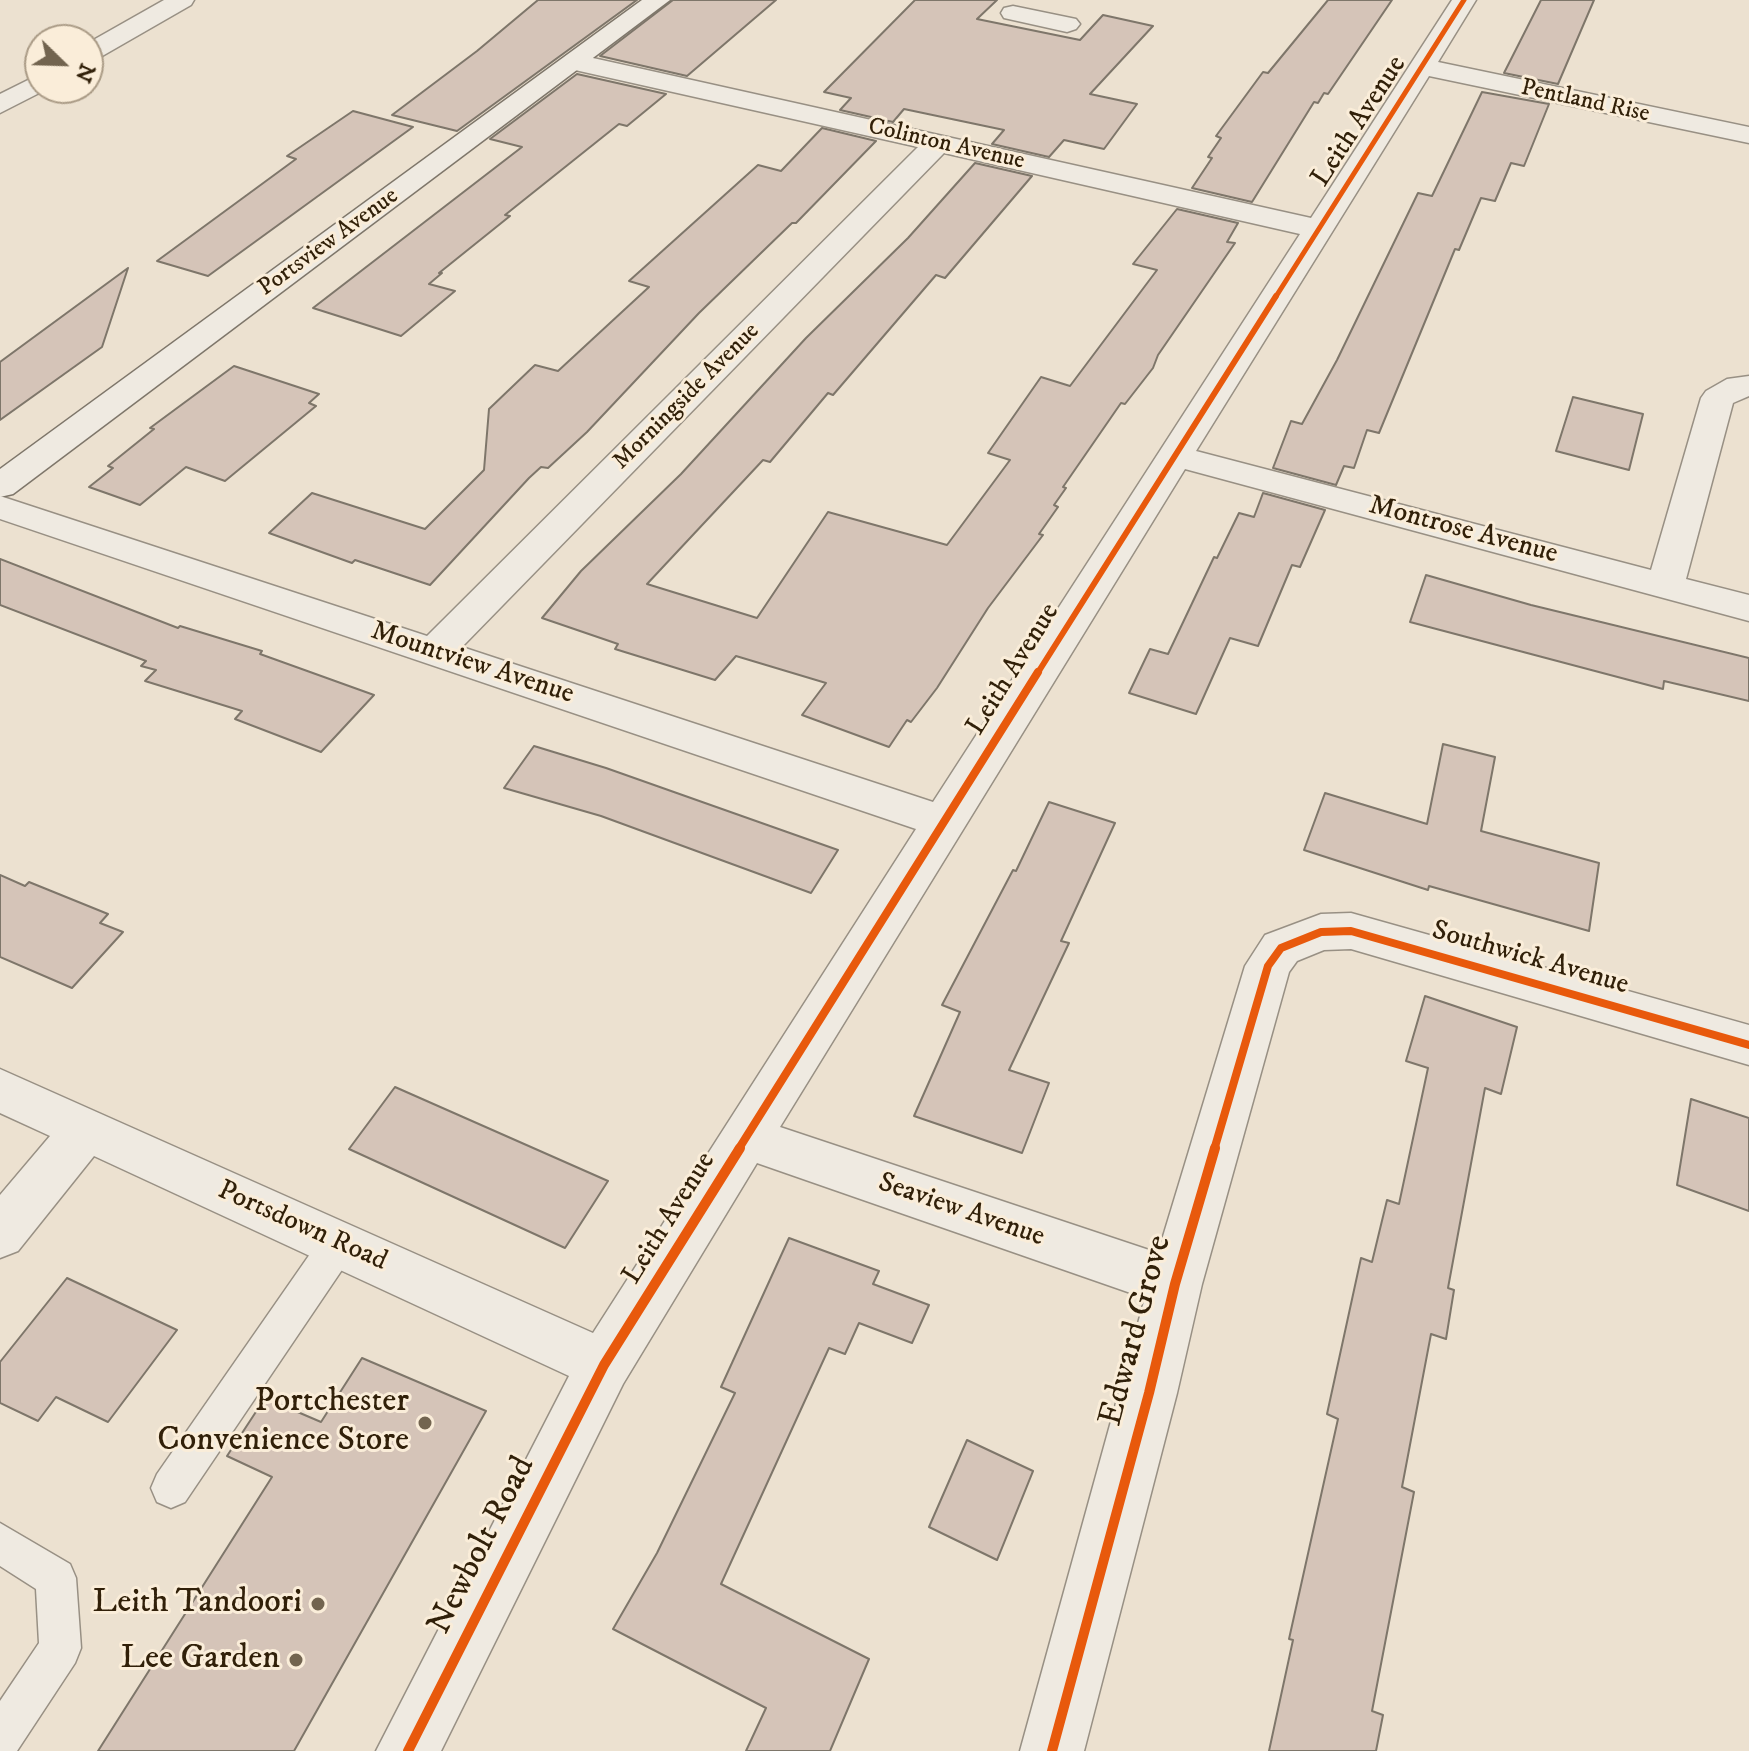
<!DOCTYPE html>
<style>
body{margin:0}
#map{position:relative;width:1749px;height:1751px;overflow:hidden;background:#ece1d0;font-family:"IM FELL DW Pica",serif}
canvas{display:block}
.north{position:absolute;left:24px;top:24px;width:80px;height:80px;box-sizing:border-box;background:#faedd9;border:2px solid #aa9b86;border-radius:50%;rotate:113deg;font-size:22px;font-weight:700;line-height:32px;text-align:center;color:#312009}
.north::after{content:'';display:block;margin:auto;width:28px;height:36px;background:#72644f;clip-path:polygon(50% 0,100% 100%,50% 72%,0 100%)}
</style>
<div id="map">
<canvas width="1749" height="1751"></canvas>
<div class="north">N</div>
</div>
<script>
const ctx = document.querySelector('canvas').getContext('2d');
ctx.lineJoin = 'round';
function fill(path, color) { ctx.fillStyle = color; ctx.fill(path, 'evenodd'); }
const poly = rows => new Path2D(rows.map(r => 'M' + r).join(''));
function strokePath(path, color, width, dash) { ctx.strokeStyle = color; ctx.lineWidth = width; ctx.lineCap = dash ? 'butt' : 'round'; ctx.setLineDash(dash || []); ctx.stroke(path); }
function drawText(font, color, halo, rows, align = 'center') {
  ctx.font = font + ' "IM FELL DW Pica",serif'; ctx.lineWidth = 6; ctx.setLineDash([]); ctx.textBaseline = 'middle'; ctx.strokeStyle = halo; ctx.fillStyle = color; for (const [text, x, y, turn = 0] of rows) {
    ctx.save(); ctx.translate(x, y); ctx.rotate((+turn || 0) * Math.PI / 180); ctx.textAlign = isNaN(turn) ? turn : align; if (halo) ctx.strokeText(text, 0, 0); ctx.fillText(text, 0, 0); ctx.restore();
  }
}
const building = poly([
 [538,0,637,0,457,131,392,115,477,51,538,0],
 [673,0,776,0,687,76,600,56,673,0],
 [915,0,997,0,977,19,1080,40,1103,15,1153,26,1090,94,1137,104,1104,149,1064,140,1049,157,992,144,1004,130,904,109,893,122,840,110,851,98,824,92,915,0],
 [1328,0,1392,0,1328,94,1324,93,1318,103,1314,102,1252,202,1192,188,1212,158,1208,157,1221,138,1216,136,1263,72,1268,73,1328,0],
 [1541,0,1594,0,1558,84,1504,73,1541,0],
 [577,74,666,94,627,126,619,124,505,215,510,216,439,273,442,273,429,284,455,291,401,336,313,308,522,147,490,139,577,74],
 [1482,92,1549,104,1524,166,1511,163,1495,201,1481,198,1459,250,1455,249,1379,433,1367,430,1354,468,1344,466,1336,485,1273,468,1291,421,1302,424,1337,360,1418,193,1432,196,1482,92],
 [353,111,413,127,208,276,157,261,296,159,287,156,353,111],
 [822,128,876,141,796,223,792,223,699,313,587,432,548,468,541,467,529,478,430,585,355,560,352,563,269,533,312,493,425,529,484,470,489,409,535,365,558,371,649,287,629,281,758,165,781,171,822,128],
 [975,163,1032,176,945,278,936,275,833,395,828,393,770,462,763,460,647,584,757,618,828,512,947,545,1010,460,988,453,1041,377,1070,386,1157,270,1133,264,1177,209,1238,223,1227,242,1235,243,1158,355,1153,368,1125,404,1121,403,1063,487,1066,488,1054,505,1058,507,1039,534,1043,535,988,608,937,688,911,722,907,720,889,747,802,715,826,683,736,656,715,680,615,649,618,644,542,618,581,571,681,474,806,338,908,238,975,163],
 [128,268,102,347,0,420,0,362,128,268],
 [234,366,319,394,309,403,316,406,225,481,186,467,140,505,89,487,113,468,108,466,154,429,150,428,234,366],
 [1573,397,1643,414,1629,470,1556,451,1573,397],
 [1263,493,1325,510,1300,567,1292,565,1258,646,1230,638,1196,714,1129,693,1150,649,1168,654,1214,557,1217,558,1239,513,1254,517,1263,493],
 [0,559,178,628,180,626,262,651,260,654,374,695,321,752,235,719,242,711,145,681,156,670,141,666,146,661,0,605,0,559],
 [1426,575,1531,605,1749,658,1749,701,1664,681,1663,689,1410,622,1426,575],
 [1443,744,1495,757,1481,831,1599,863,1589,931,1429,886,1428,890,1304,850,1325,793,1427,824,1443,744],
 [534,746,606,768,838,850,811,893,601,816,504,788,534,746],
 [1049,802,1115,823,1061,941,1069,943,1009,1070,1049,1083,1022,1153,914,1116,960,1012,942,1005,1013,870,1016,871,1049,802],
 [0,875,25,886,29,882,108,914,100,923,123,932,72,988,0,957,0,875],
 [1425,996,1517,1027,1501,1094,1485,1088,1448,1288,1454,1290,1446,1339,1431,1334,1402,1487,1414,1492,1372,1711,1383,1715,1376,1751,1269,1751,1293,1640,1289,1639,1338,1419,1327,1414,1361,1258,1372,1262,1387,1200,1399,1204,1428,1068,1406,1061,1425,996],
 [395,1087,608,1181,565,1248,349,1149,395,1087],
 [1691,1099,1749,1118,1749,1211,1677,1185,1691,1099],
 [789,1238,879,1271,873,1284,929,1305,912,1343,859,1323,845,1354,829,1348,721,1584,869,1659,830,1751,746,1751,766,1708,613,1629,657,1553,735,1393,721,1387,789,1238],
 [67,1278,177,1330,108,1422,56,1397,38,1421,0,1403,0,1362,67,1278],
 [362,1358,486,1411,294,1751,98,1751,272,1477,227,1456,265,1398,321,1422,362,1358],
 [967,1440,1033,1471,997,1560,929,1527,967,1440]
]);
fill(building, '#d5c4b8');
strokePath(building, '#7e766a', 2);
const lane = poly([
 [339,1227,352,1231,357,1243,352,1255,185,1502,171,1508,157,1502,151,1488,157,1474,326,1231,339,1227],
 [0,1523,70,1564,76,1578,81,1648,75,1663,17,1751,0,1751,0,1701,39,1643,36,1589,0,1566,0,1523]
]);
const street = poly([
 [164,0,194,0,191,5,97,59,88,62,88,43,164,0],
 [1452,0,1476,0,1438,62,1749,127,1749,143,1429,76,1196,451,1651,570,1701,398,1706,391,1727,379,1749,376,1749,396,1733,403,1686,579,1749,595,1749,621,1185,469,780,1127,1158,1253,1245,966,1265,935,1321,914,1351,913,1749,1025,1749,1065,1351,949,1324,950,1297,961,1289,972,1202,1284,1177,1393,1084,1751,1020,1751,1145,1298,757,1163,623,1384,441,1751,376,1751,569,1376,94,1156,18,1251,0,1258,0,1195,50,1136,0,1113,0,1069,593,1333,916,829,0,519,0,496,427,636,918,147,566,68,562,62,566,56,575,54,1311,218,1452,0],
 [944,153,1300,234,933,802,462,647,944,153],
 [1013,6,1076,19,1080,24,1076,29,1067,32,1004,18,1001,13,1004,8,1013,6],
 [40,74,40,88,49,88,0,113,0,94,40,74]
]);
const secondary = poly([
 [642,0,670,0,13,494,0,497,0,469,642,0]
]);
strokePath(lane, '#989084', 3);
strokePath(street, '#989084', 3);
strokePath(secondary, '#7e766a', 3);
fill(lane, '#efeae1');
fill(street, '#efeae1');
fill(secondary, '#efeae1');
strokePath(poly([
 [1275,298,1464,0]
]), '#e8590c', 5);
strokePath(poly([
 [1037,674,1276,296]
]), '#e8590c', 6);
strokePath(poly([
 [738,1150,1038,672],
 [1214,1150,1268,966,1281,948,1321,932,1351,931,1749,1045]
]), '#e8590c', 8);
strokePath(poly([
 [408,1751,604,1365,740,1148],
 [1052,1751,1149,1393,1175,1284,1215,1148]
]), '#e8590c', 10);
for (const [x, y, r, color] of [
 [425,1423,8,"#72644f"],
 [318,1604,8,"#72644f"],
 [296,1660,8,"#72644f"]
]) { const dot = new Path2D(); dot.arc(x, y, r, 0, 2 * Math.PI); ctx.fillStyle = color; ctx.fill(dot); strokePath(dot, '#faedd9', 3); }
drawText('24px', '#312009', '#faedd9', [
 ["Pentland Rise",1585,102,12],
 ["Colinton Avenue",946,145,13],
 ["Portsview Avenue",329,243,-36],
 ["Morningside Avenue",687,397,-45]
]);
drawText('28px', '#312009', '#faedd9', [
 ["Leith Avenue",1360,122,-57],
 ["Montrose Avenue",1463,531,15],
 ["Mountview Avenue",472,664,18],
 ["Leith Avenue",1014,670,-58],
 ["Southwick Avenue",1530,959,16],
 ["Seaview Avenue",961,1211,19],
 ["Leith Avenue",670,1219,-58],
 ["Portsdown Road",302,1227,24]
]);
drawText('34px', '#312009', '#faedd9', [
 ["Edward Grove",1137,1331,-75],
 ["Newbolt Road",483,1546,-63]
]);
drawText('34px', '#312009', '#faedd9', [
 ["Portchester",409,1403],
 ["Convenience Store",409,1442],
 ["Leith Tandoori",302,1604],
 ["Lee Garden",280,1660]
], 'right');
</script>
